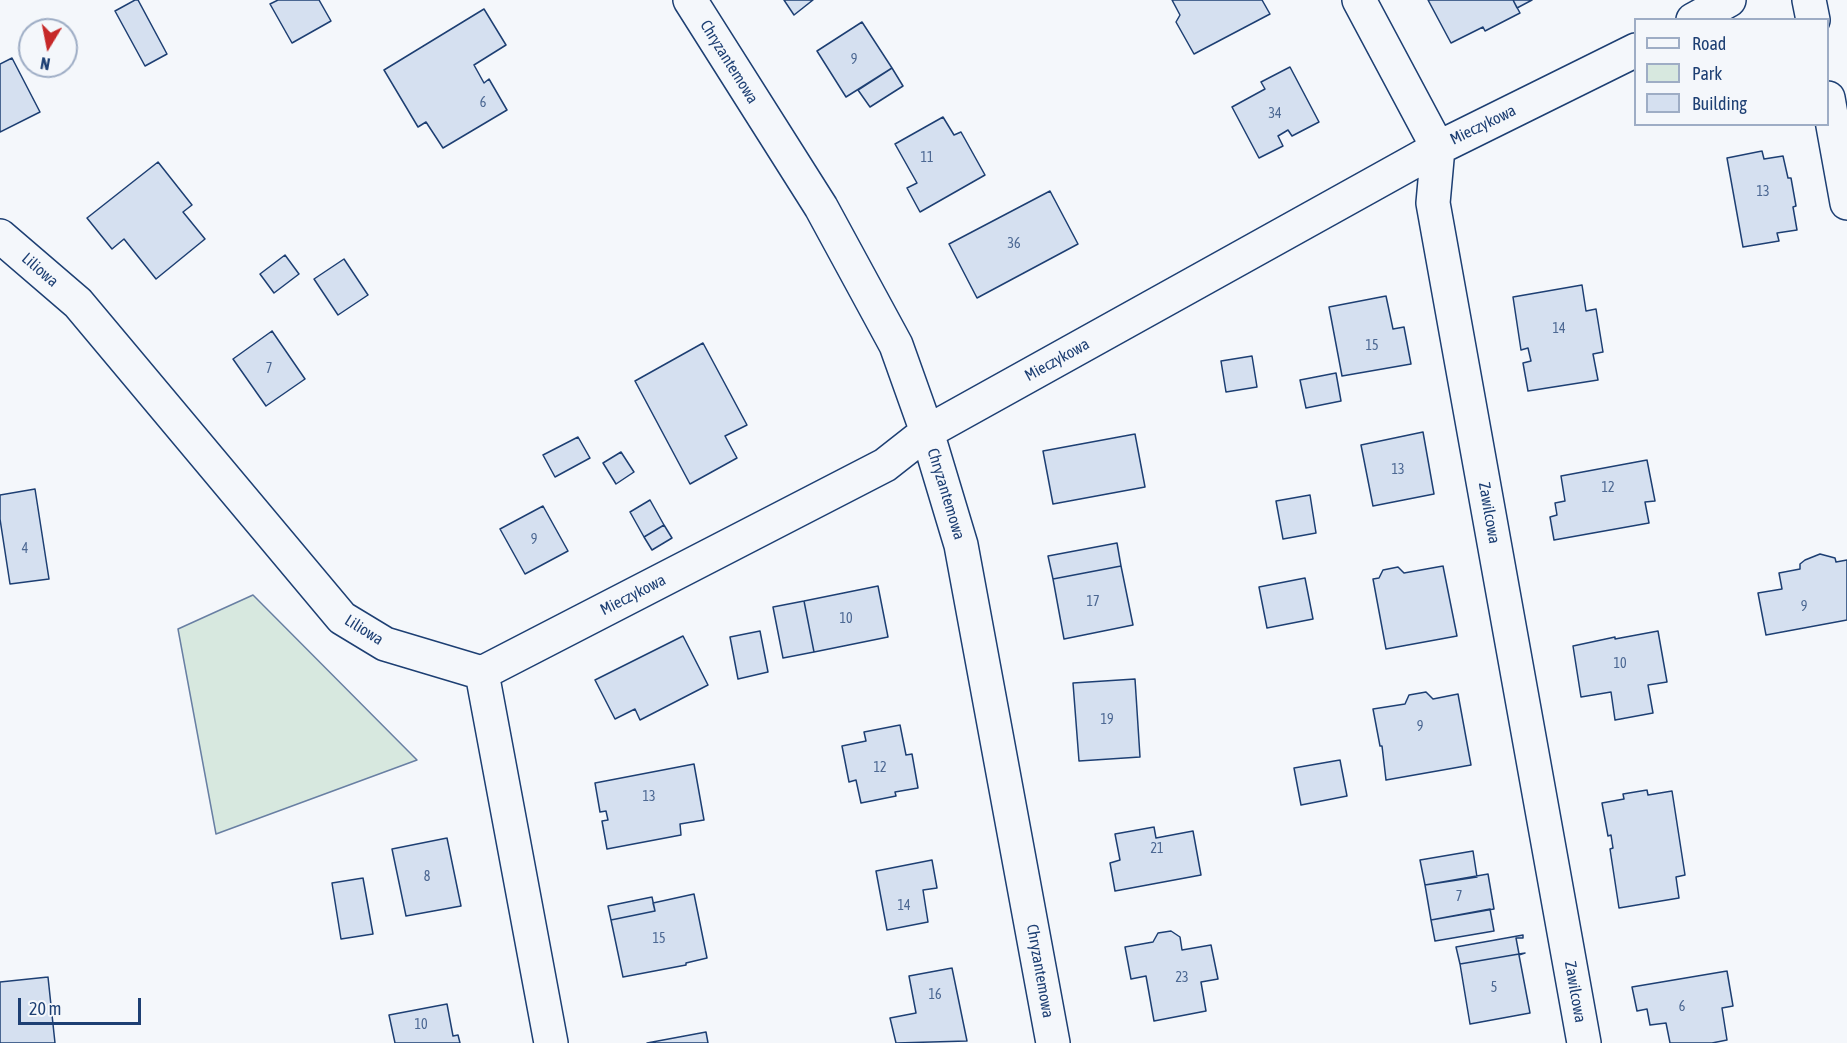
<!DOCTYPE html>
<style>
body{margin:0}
#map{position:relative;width:1847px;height:1043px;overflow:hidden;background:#f4f7fb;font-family:"Asap Condensed",sans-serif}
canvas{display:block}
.legend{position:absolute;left:1634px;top:18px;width:195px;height:108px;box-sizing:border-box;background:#f4f7fb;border:2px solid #9eadc5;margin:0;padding:8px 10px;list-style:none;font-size:18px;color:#1d3f73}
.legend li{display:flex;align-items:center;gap:12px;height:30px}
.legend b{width:30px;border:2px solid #9eadc5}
.north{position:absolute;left:18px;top:18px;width:60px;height:60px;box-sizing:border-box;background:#f4f7fb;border:2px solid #9eadc5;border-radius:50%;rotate:190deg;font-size:16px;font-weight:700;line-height:24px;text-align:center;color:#1d3f73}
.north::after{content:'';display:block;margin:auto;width:21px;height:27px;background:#c62828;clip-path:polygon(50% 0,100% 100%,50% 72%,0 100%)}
.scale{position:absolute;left:18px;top:998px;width:123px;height:27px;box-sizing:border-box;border:3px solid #1d3f73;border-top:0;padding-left:8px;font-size:18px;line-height:21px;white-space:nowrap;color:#1d3f73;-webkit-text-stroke:4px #f4f7fb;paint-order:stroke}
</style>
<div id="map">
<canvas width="1847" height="1043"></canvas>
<ul class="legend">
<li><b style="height:8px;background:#f4f7fb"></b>Road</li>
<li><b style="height:16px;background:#d7e8df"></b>Park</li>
<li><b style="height:16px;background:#d5e0f0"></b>Building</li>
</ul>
<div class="north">N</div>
<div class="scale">20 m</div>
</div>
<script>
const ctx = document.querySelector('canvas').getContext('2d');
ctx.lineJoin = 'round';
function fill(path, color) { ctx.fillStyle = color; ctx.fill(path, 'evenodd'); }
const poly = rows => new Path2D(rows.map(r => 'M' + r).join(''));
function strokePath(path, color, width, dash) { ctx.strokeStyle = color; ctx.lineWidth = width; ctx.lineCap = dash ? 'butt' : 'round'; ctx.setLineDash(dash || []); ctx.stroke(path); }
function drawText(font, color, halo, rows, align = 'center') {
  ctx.font = font + ' "Asap Condensed",sans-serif'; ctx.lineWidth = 4.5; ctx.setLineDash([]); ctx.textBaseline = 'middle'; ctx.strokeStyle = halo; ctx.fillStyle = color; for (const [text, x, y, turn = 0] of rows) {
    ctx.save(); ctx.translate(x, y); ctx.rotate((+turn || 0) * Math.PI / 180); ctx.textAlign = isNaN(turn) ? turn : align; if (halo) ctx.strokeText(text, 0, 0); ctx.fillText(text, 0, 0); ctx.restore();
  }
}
const green = poly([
 [253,595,417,760,216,834,178,629,253,595]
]);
fill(green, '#d7e8df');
strokePath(green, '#687fa3', 1.5);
const building = poly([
 [135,0,138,0,167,54,145,66,115,11,135,0],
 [278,0,319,0,331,21,292,43,270,4,278,0],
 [784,0,813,0,794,15,784,0],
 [1172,0,1262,0,1270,14,1194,54,1176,22,1180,15,1172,0],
 [1428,0,1513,0,1520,13,1485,31,1483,27,1451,43,1428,0],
 [1513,0,1532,0,1517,8,1513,0],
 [484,9,506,45,474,65,484,83,489,79,507,110,443,148,426,122,418,127,384,70,484,9],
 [862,22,892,68,846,97,817,51,862,22],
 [12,58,40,112,0,132,0,64,12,58],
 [1290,67,1319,122,1292,136,1288,130,1278,136,1283,146,1259,158,1232,107,1265,89,1261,82,1290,67],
 [892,68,903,86,870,107,858,90,892,68],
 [943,117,954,135,961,132,985,175,920,212,907,188,917,183,895,144,943,117],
 [1762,151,1764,159,1783,156,1788,178,1791,178,1796,206,1793,207,1797,230,1777,233,1779,241,1743,247,1727,158,1762,151],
 [158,162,192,205,183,212,205,239,156,279,124,239,112,249,87,218,158,162],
 [1050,191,1078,244,977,298,949,244,1050,191],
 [285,255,299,274,274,293,260,274,285,255],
 [344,259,368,295,338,315,314,279,344,259],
 [1582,285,1586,311,1596,309,1603,352,1593,354,1598,380,1528,391,1523,363,1531,361,1528,348,1521,350,1513,297,1582,285],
 [1386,296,1393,329,1404,327,1411,364,1342,376,1329,307,1386,296],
 [272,331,305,379,266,406,233,359,272,331],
 [703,343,747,425,725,436,737,458,690,484,635,381,703,343],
 [1252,356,1257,387,1226,392,1221,361,1252,356],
 [1336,373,1341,401,1306,408,1300,380,1336,373],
 [1423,432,1434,494,1373,506,1361,445,1423,432],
 [1135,434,1145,487,1053,504,1043,451,1135,434],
 [578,437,590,458,555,477,543,455,578,437],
 [621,452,634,472,616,484,603,463,621,452],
 [1647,460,1655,501,1645,502,1649,523,1554,540,1550,517,1557,515,1555,503,1565,501,1561,476,1647,460],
 [35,489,49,579,10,584,0,519,0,495,35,489],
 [1310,495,1316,533,1283,539,1276,501,1310,495],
 [650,500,664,525,644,537,630,512,650,500],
 [543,506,568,551,525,574,500,529,543,506],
 [664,525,672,538,652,550,644,537,664,525],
 [1117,543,1121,566,1053,579,1048,556,1117,543],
 [1820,554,1835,558,1836,562,1847,560,1847,620,1766,635,1758,593,1782,589,1779,573,1800,569,1800,564,1805,560,1820,554],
 [1121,566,1133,625,1064,639,1053,579,1121,566],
 [1443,566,1457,636,1386,649,1373,579,1379,578,1383,570,1398,567,1404,573,1443,566],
 [1305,578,1313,619,1267,628,1259,587,1305,578],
 [878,586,888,637,814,652,804,601,878,586],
 [804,601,814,652,783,658,773,607,804,601],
 [760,631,768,672,738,679,730,637,760,631],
 [1658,631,1667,682,1648,685,1653,713,1615,720,1611,692,1581,697,1573,646,1615,637,1615,639,1658,631],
 [683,636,708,685,640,720,635,709,615,719,595,680,683,636],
 [1135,679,1140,757,1079,761,1073,683,1135,679],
 [1426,692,1433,699,1458,694,1471,765,1386,780,1382,746,1380,746,1373,709,1405,704,1409,695,1426,692],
 [900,725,906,755,912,754,918,788,895,792,896,796,861,803,856,780,849,782,842,746,866,741,864,732,900,725],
 [1340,760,1347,796,1301,805,1294,768,1340,760],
 [694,764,704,820,680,824,681,835,607,849,602,821,608,820,606,811,600,812,595,783,694,764],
 [1647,790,1648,795,1672,791,1685,875,1676,877,1679,898,1619,908,1610,849,1613,848,1611,835,1608,836,1602,803,1624,799,1623,794,1647,790],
 [1154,827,1156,838,1193,831,1201,875,1115,891,1110,863,1120,860,1115,834,1154,827],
 [447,838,461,906,406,916,392,849,447,838],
 [1473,851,1477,877,1425,885,1420,860,1473,851],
 [932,860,937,888,923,890,928,922,887,930,876,871,932,860],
 [1488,874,1494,909,1431,920,1425,885,1488,874],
 [363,878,373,934,341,939,332,883,363,878],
 [694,894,707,958,686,963,686,965,623,977,611,920,655,911,653,903,694,894],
 [652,897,655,911,611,920,608,906,652,897],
 [1490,909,1494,931,1435,941,1431,920,1490,909],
 [1171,931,1180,937,1182,950,1211,945,1218,979,1201,982,1206,1011,1154,1021,1146,976,1131,979,1125,947,1153,942,1158,933,1171,931],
 [1523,935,1523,938,1516,938,1519,954,1460,964,1456,947,1523,935],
 [1525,953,1519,955,1530,1013,1470,1024,1460,964,1525,953],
 [952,968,967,1041,896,1043,890,1018,916,1013,909,976,952,968],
 [1727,971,1733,1006,1722,1008,1727,1040,1712,1043,1670,1043,1666,1023,1650,1025,1647,1009,1637,1011,1632,987,1727,971],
 [48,977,55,1043,0,1043,0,982,48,977],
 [447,1004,453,1036,458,1035,460,1043,395,1043,389,1015,447,1004],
 [706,1032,708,1043,647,1043,706,1032]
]);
fill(building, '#d5e0f0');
strokePath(building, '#1d3f73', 1.5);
const minor = poly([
 [690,0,821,207,896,345,927,432,961,545,1053,1043],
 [1359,0,1438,148,1433,203,1584,1043],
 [1809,0,1813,20],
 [1693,20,1729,0],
 [1828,98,1847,203],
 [0,236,78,303,342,618,385,644,482,673],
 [482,673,885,465,927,432,1438,148,1636,50],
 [482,673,551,1043]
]);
strokePath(minor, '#1d3f73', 36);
strokePath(minor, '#f4f7fb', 33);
drawText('14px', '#4b6792', null, [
 ["9",854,60],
 ["6",483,103],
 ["34",1275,114],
 ["11",927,158],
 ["13",1763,192],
 ["36",1014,244],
 ["14",1559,329],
 ["15",1372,346],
 ["7",269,369],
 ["13",1398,470],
 ["12",1608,488],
 ["9",534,540],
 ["4",25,549],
 ["17",1093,602],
 ["9",1804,607],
 ["10",846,619],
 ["10",1620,664],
 ["19",1107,720],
 ["9",1420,727],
 ["12",880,768],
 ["13",649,797],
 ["21",1157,849],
 ["8",427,877],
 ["7",1459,897],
 ["14",904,906],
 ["15",659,939],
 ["23",1182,978],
 ["5",1494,988],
 ["16",935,995],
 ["6",1682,1007],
 ["10",421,1025]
]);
drawText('16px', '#1d3f73', '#f4f7fb', [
 ["Chryzantemowa",729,62,58],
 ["Mieczykowa",1483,125,-26],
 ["Liliowa",40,270,41],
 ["Mieczykowa",1057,360,-29],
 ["Chryzantemowa",946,494,73],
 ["Zawilcowa",1489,513,80],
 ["Mieczykowa",633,595,-27],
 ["Liliowa",364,630,32],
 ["Chryzantemowa",1040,971,80],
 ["Zawilcowa",1575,992,80]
]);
</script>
